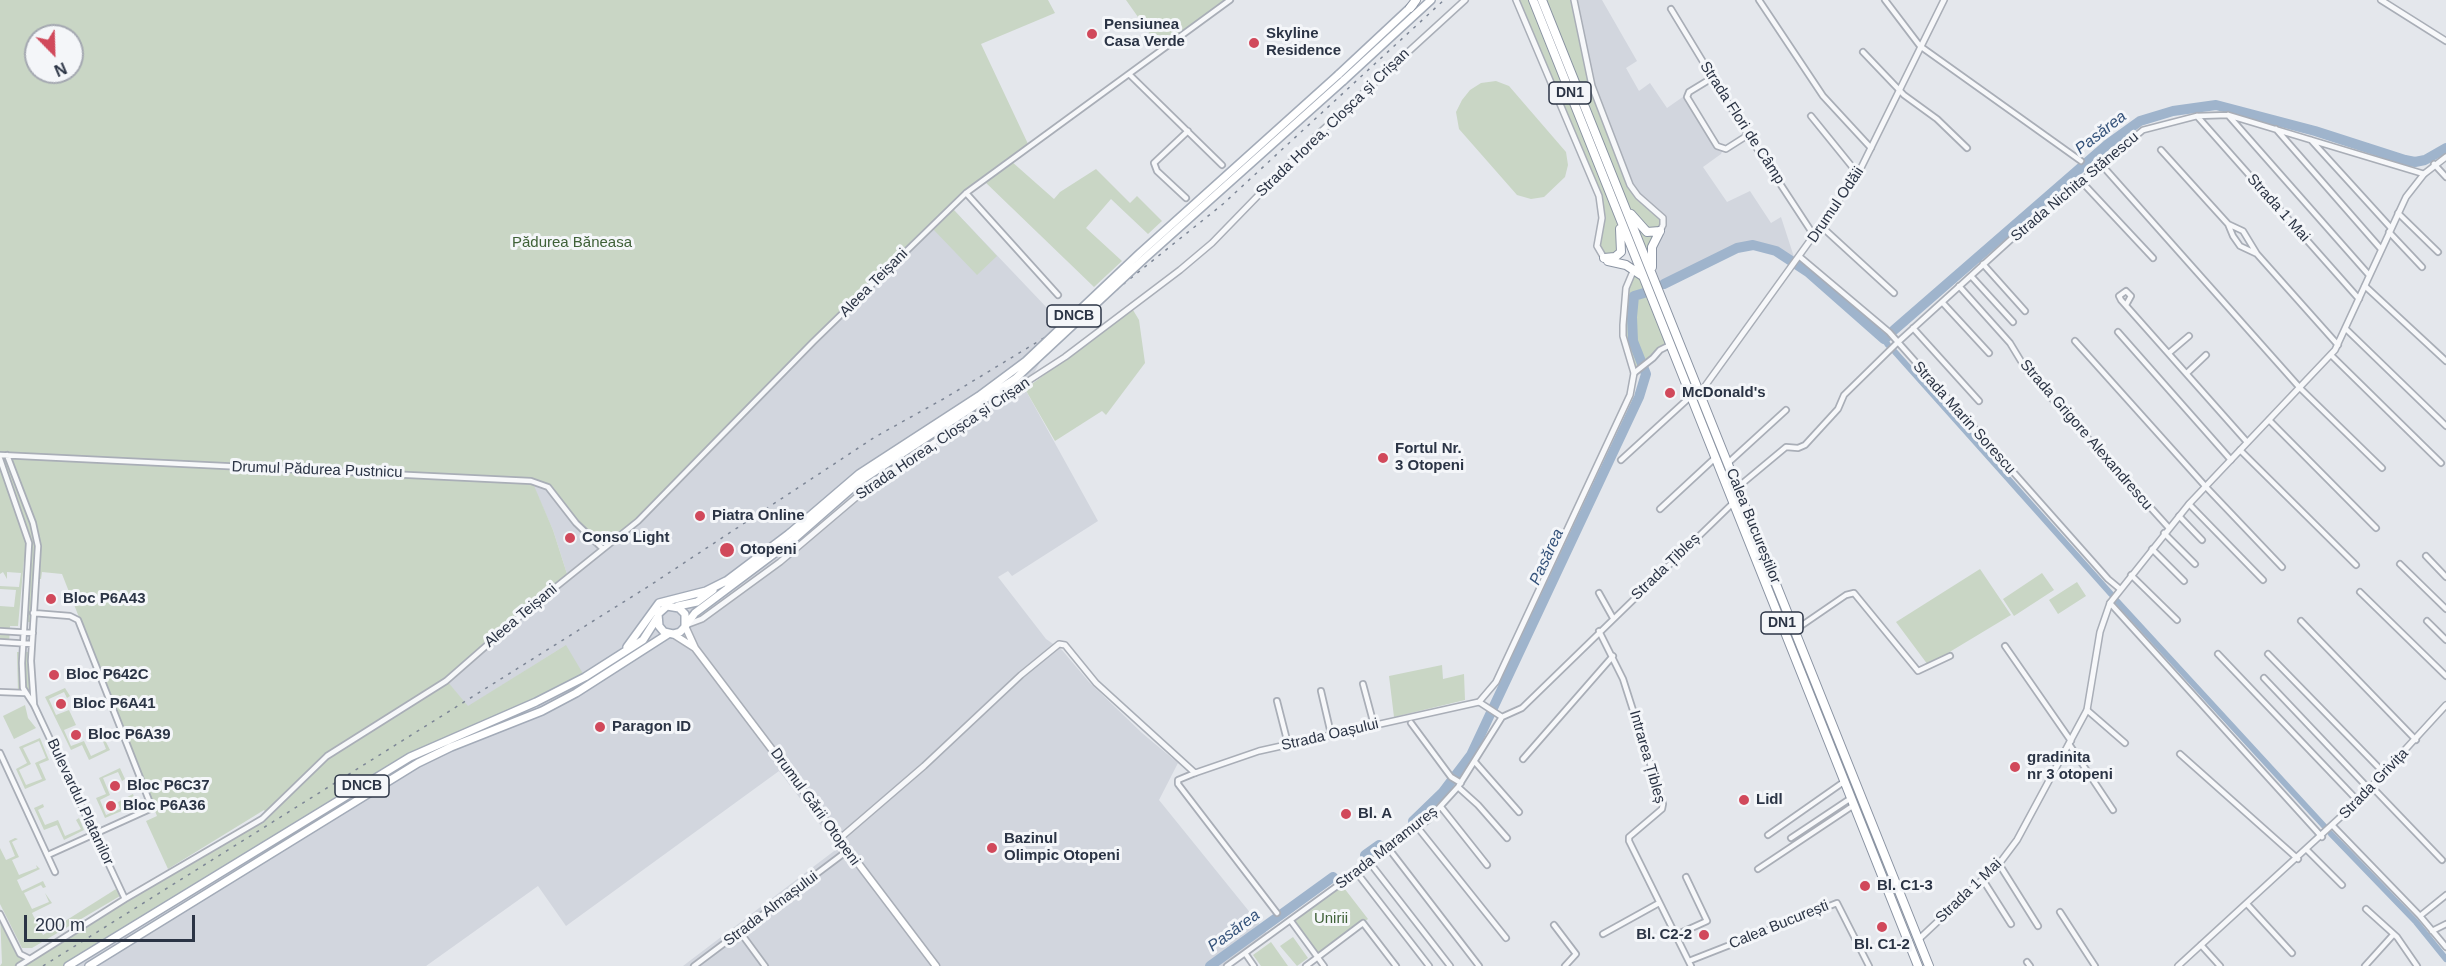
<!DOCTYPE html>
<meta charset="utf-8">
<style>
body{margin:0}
#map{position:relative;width:2446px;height:966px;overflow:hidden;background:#e4e7ec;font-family:Arial,sans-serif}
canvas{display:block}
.north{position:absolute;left:24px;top:24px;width:60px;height:60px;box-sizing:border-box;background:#f4f6f9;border:2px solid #a4a8b1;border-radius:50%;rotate:157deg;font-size:16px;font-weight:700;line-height:24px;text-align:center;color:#2b3445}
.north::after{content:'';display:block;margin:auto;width:21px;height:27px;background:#d1495b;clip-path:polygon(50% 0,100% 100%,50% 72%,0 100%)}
.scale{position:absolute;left:24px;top:915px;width:171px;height:27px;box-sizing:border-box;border:3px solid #2b3445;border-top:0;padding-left:8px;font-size:18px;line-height:21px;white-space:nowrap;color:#2b3445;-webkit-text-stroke:4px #f4f6f9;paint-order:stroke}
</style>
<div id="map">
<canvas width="2446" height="966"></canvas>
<div class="north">N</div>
<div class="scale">200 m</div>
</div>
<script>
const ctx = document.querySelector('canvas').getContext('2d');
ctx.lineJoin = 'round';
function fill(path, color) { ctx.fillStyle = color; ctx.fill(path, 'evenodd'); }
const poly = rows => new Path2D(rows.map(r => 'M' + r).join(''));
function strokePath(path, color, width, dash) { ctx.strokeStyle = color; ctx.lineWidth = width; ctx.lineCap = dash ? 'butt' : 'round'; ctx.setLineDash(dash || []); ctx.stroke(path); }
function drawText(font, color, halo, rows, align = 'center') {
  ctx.font = font + ' Arial,sans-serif'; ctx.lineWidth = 6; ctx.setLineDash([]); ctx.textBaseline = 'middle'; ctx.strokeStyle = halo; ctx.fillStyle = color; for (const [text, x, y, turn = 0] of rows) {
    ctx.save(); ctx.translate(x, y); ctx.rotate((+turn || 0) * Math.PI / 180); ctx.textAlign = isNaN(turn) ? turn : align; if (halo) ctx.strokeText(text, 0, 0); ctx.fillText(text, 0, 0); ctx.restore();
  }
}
fill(poly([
 [1574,0,1602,0,1637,61,1626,68,1639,91,1650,83,1667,108,1687,94,1717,146,1723,149,1721,154,1703,167,1727,202,1750,191,1771,223,1781,217,1794,257,1793,262,1776,251,1753,245,1737,248,1657,286,1633,191,1592,86],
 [951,207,1049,310,1057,332,1025,389,1098,521,1012,576,1008,571,998,577,1046,639,1062,650,1089,682,1142,733,1178,763,1159,800,1269,936,1227,966,683,966,838,848,779,771,566,926,538,886,426,966,68,966,566,645,468,707,446,681,568,577,553,530,531,481]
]), '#d2d6de');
fill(poly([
 [0,0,1048,0,1055,13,981,44,1029,146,966,193,638,521,603,549,576,523,551,490,532,481,553,530,568,577,447,681,468,706,566,645,585,677,443,740,68,966,0,966,2,963,0,914,20,954,31,958,267,815,264,810,168,869,146,821,157,816,62,574,42,572,41,579,38,579,40,553,37,554,33,622,24,622,27,559,24,560,18,626,10,626,9,645,0,645,0,606,14,607,16,590,0,589,0,586,19,587,21,573,7,572,7,579,3,572,0,574],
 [36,36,72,36,72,72,36,72],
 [1126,0,1230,0,1162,51],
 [1516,0,1532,0,1617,209,1623,243,1615,257,1598,252,1603,210],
 [1542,0,1574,0,1586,63,1630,185,1664,220,1655,238,1653,276],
 [1496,81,1509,86,1566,152,1568,165,1565,177,1544,197,1531,199,1517,195,1459,129,1456,112,1462,100,1470,90,1481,83],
 [1011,161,1054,199,1060,192,1096,169,1130,203,1137,196,1162,221,1148,234,1111,199,1086,228,1122,261,1094,287,984,181],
 [952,208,997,256,977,275,932,228],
 [1638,272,1670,345,1660,350,1634,373,1623,336,1629,278],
 [1133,310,1139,320,1145,363,1106,415,1102,411,1055,441,1025,389],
 [1980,569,2011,615,1928,665,1896,622],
 [2042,573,2054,590,2014,616,2003,599],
 [2077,582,2086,596,2058,614,2049,600],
 [17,652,32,652,34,705,25,693,18,693],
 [1442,665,1443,679,1464,674,1465,700,1394,717,1389,676],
 [65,688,70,696,67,698,64,692,49,699,56,715,69,710,76,725,64,730,71,746,84,741,91,756,106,749,102,739,104,738,110,750,89,760,82,745,71,750,45,697],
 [25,705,28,718,36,728,14,739,3,716],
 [40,738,49,760,39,764,46,780,25,789,16,769,27,763,19,747],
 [39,741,46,758,35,763,42,779,26,785,19,770,31,764,23,748],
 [120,768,125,779,122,781,118,772,103,778,110,795,100,800,106,815,120,809,118,802,133,794,137,806,125,811,122,804,124,810,105,818,96,798,106,794,99,778],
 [43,804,44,807,38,810,45,825,58,820,65,836,81,829,76,820,79,818,84,830,64,840,57,825,44,830,34,808],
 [15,838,18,839,12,842,19,857,12,860,19,875,37,868,36,865,40,869,17,880,22,891,43,881,46,887,43,888,41,885,24,893,32,909,49,902,45,893,52,903,32,913,43,935,116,889,120,896,32,948,22,948,0,904,0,848,6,860,15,856,9,841],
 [1341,884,1368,919,1318,957,1291,921],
 [1293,937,1308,958,1297,966,1280,946],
 [1271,942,1288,966,1261,966,1253,955]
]), '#c9d6c5');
strokePath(poly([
 [1884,339,1888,345],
 [1895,352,2111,594],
 [2117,601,2325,827],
 [2331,834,2416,922,2446,959]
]), '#9fb4cc', 6);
strokePath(poly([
 [1664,284,1737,248,1753,245,1776,251,1808,272,1884,339,1887,337],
 [1894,330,2108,144,2140,121,2173,111,2216,105,2315,131,2405,160,2415,162,2425,160,2446,148],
 [1413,821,1443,792,1471,755,1639,397,1646,374,1633,341,1632,317,1634,296,1644,293],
 [1365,855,1379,845],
 [1210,966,1333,877]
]), '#9fb4cc', 10);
const minor = poly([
 [1759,0,1823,96,1871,148],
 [1885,0,1920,46,2081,161],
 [1671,9,1739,121,1815,237],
 [1863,52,1904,95,1937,119,1967,148],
 [1130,75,1222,165],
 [1712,78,1689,92,1687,97,1717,146,1726,149,1748,135],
 [2228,115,2369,275],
 [1811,116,1858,174],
 [2197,116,2359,299],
 [2276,129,2381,249],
 [2311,140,2391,228],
 [2161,150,2228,224,2233,236,2240,246,2257,254],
 [2100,163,2300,388,2382,468],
 [2434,164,2446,177],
 [2080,180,2153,258],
 [966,193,1058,295],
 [1186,198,1157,171,1154,163,1188,131],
 [2398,213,2438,252],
 [2228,224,2243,231,2257,254,2338,345],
 [1822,227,1894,293],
 [2389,232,2422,267],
 [1800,257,1889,332,2108,579,2120,589],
 [1983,264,2025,311],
 [1971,276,2013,322],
 [1959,286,2010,343,2027,371,2169,528],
 [2365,286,2446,361],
 [1942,302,1989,353],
 [2126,305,2131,296,2126,291,2119,296,2121,300,2247,442],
 [1913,328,1979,401],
 [2346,329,2446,426],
 [2118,332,2231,460],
 [2075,341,2206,487,2282,567],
 [2169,353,2189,336],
 [2331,355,2441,463],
 [1634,373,1653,358,1660,350,1670,345],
 [2187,373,2206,355],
 [2269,420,2376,528],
 [2240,450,2356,565],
 [0,455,531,481,548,487,576,523,603,549],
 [7,455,33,523,38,546,31,661,34,705],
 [0,459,29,543,22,663,23,688,34,705,125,899],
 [1621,460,1690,397],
 [1728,463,1786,410],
 [1738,487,1786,447,1798,448,1805,445,1838,409,1844,395,1897,343,2018,233,2143,130,2197,116,2228,115,2424,174],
 [2189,504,2263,580],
 [1660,509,1715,458],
 [2179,516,2202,540],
 [2164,533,2195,564],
 [2152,549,2184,581],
 [2426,556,2446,577],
 [2400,564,2446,609],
 [2131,575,2177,620],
 [2360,592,2446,676],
 [1599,593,1613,618],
 [2110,603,2322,837],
 [33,613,70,616,78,620,152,808,48,855],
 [2301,621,2416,740],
 [2427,621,2446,640],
 [1795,630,1846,595,1854,593,1918,671,1950,656],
 [0,631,33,633],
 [1599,631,1623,679,1663,804,1662,809,1629,837,1629,841,1691,966],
 [0,642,32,644],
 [2005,646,2071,741],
 [2218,654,2358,801],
 [2268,654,2385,774],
 [2264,678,2370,790],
 [1363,684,1374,725],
 [1321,691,1331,734],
 [0,692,25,693],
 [1277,701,1288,744],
 [1479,702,1502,717],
 [2087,710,2125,743],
 [1411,723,1451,777,1461,783],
 [2069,744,2113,810],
 [0,753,55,872],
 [2180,754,2298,859],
 [1523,759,1613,656],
 [1475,762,1519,812],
 [1195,773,1178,780,1178,784,1277,913],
 [1458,787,1478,805,1507,838],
 [2372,787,2442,860],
 [1441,807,1487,865],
 [2333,826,2420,916,2446,947],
 [1418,828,1506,938],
 [1768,835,1845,781],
 [1791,838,1851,798],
 [1389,849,1479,966],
 [2307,850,2342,885],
 [1370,863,1450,966],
 [1999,864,2038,926],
 [1758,869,1854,805],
 [1357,873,1429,966],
 [1983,880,2011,924],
 [2247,904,2292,953],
 [2366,909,2397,937,2417,966],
 [2060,912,2095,966],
 [0,914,20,954,30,959],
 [2420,916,2446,895],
 [1291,921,1324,966],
 [1554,925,1576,954,1565,966],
 [2432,931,2446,924],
 [740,932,765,966],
 [1603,934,1659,903],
 [1676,935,1707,921,1686,877],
 [2201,945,2220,966],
 [1245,953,1254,966],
 [1689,961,1837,903,1869,966],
 [2027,962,2030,966],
 [19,966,125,899,262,819,327,756,446,681,526,611,638,521,813,342,966,193,1230,0],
 [694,966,847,851],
 [1227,966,1428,820,1458,787,1502,717,1522,708,1733,503],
 [1306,966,1363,923,1396,966],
 [2365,966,2393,935]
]);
const tertiary = poly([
 [1516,0,1599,196,1602,218,1597,246,1604,258],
 [1574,0,1592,86,1630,185,1638,196,1663,218,1663,225,1660,231],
 [2381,0,2446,41],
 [1700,393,1858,174,1944,0],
 [686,625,702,619,780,562,879,478,1065,357,1180,270,1212,243,1315,137,1465,0],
 [838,840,924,766,1021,675,1059,644,1065,645,1096,683,1195,773,1259,751,1479,702,1496,682,1630,395,1634,373,1623,336,1623,325,1626,288,1634,269],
 [1918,940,1999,864,2017,840,2087,710,2100,632,2110,603,2189,504,2335,350,2406,197,2424,174,2446,157],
 [2178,966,2358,801,2446,705]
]);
const secondary = poly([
 [685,626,695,648,936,966],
 [673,634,695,648]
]);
const primary = poly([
 [1338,75,1413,5],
 [1343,81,1431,0],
 [725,582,790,533],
 [678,606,697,602,713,590],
 [685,626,685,614,679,608,667,606,658,614,659,626,664,632,673,634,680,632,683,629,695,613,795,538],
 [627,647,659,603,706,591,726,581],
 [68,966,410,757,536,702,585,677,643,640,657,618],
 [89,966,418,763,451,747,542,711,576,693,668,634]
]);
const trunk = poly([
 [1533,0,1918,966],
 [1542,0,1929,966],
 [1410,8,1416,0],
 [1631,214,1647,232,1660,231],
 [1604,258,1615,257,1621,252,1620,229],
 [1608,261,1626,265,1641,275],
 [1652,267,1652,247,1660,231]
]);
strokePath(minor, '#a9aeb7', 8);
strokePath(tertiary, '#a9aeb7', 8);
strokePath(secondary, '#a9aeb7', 9);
strokePath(primary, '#a3abb8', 10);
strokePath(trunk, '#8b94a3', 10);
strokePath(minor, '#f7f8fa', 4.5);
strokePath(tertiary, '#f7f8fa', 5);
strokePath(secondary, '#fff', 6);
strokePath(primary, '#fff', 7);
strokePath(trunk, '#fff', 8);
strokePath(poly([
 [43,966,649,586,875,437,945,398,1095,307,1223,204,1444,0]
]), '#7d8696', 1.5, [3, 6]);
const primaryBridge = poly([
 [790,533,859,474,979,396,1026,361,1140,253,1338,75],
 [795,538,860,481,1015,379,1145,258,1343,81]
]);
strokePath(primaryBridge, '#a3abb8', 10, []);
strokePath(primaryBridge, '#fff', 7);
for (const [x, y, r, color] of [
 [1092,34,6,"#d1495b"],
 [1254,43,6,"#d1495b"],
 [1670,393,6,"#d1495b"],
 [1383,458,6,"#d1495b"],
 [700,516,6,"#d1495b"],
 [570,538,6,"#d1495b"],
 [727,550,8,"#d1495b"],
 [51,599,6,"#d1495b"],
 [54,675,6,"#d1495b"],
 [61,704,6,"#d1495b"],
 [600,727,6,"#d1495b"],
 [76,735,6,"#d1495b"],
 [2015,767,6,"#d1495b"],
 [115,786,6,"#d1495b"],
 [1744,800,6,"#d1495b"],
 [111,806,6,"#d1495b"],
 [1346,814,6,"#d1495b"],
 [992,848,6,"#d1495b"],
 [1865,886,6,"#d1495b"],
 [1882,927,6,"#d1495b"],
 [1704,935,6,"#d1495b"]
]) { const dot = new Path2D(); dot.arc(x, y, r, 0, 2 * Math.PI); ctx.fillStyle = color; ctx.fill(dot); strokePath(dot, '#f4f6f9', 2); }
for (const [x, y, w] of [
 [1570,93,42],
 [1074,316,54],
 [1782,623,42],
 [362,786,54]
]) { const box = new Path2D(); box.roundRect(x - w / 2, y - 11, w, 22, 4.5); ctx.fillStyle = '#f4f6f9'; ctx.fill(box); strokePath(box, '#2b3445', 1.5); }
drawText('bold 14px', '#2b3445', null, [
 ["DN1",1570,93],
 ["DNCB",1074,316],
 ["DN1",1782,623],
 ["DNCB",362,786]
]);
drawText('bold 15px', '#2b3445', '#f4f6f9', [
 ["Pensiunea",1104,25],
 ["Casa Verde",1104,42],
 ["Skyline",1266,34],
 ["Residence",1266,51],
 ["McDonald's",1682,393],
 ["Fortul Nr.",1395,449],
 ["3 Otopeni",1395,466],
 ["Piatra Online",712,516],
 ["Conso Light",582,538],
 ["Otopeni",740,550],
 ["Bloc P6A43",63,599],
 ["Bloc P642C",66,675],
 ["Bloc P6A41",73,704],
 ["Paragon ID",612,727],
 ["Bloc P6A39",88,735],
 ["gradinita",2027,758],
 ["nr 3 otopeni",2027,775],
 ["Bloc P6C37",127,786],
 ["Lidl",1756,800],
 ["Bloc P6A36",123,806],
 ["Bl. A",1358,814],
 ["Bazinul",1004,839],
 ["Olimpic Otopeni",1004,856],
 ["Bl. C1-3",1877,886],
 ["Bl. C2-2",1692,935,"right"],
 ["Bl. C1-2",1882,945,"center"]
], 'left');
drawText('15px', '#2b3445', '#f4f6f9', [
 ["Strada Horea, Cloșca și Crișan",1333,123,-44],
 ["Strada Flori de Câmp",1742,123,57],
 ["Strada Nichita Stănescu",2075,187,-40],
 ["Drumul Odăii",1836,205,-56],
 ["Strada 1 Mai",2278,208,48],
 ["Aleea Teișani",874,283,-45],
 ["Strada Marin Sorescu",1964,418,48],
 ["Strada Grigore Alexandrescu",2086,435,49],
 ["Strada Horea, Cloșca și Crișan",943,439,-34],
 ["Drumul Pădurea Pustnicu",317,470,2],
 ["Calea Bucureștilor",1753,526,68],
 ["Strada Țibleș",1666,567,-44],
 ["Aleea Teișani",521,616,-40],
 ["Strada Oașului",1330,735,-13],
 ["Intrarea Țibleș",1647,757,74],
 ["Strada Grivița",2374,784,-46],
 ["Bulevardul Platanilor",80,802,65],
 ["Drumul Gării Otopeni",815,807,54],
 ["Strada Maramureș",1387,848,-38],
 ["Strada 1 Mai",1969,891,-44],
 ["Strada Almașului",771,909,-37],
 ["Calea București",1779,925,-22]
]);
drawText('15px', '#3f6138', '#f4f6f9', [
 ["Pădurea Băneasa",572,243],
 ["Unirii",1331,919]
]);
drawText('italic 16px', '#34527a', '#f4f6f9', [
 ["Pasărea",2101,133,-38],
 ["Pasărea",1547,557,-65],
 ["Pasărea",1234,931,-36]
]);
</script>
